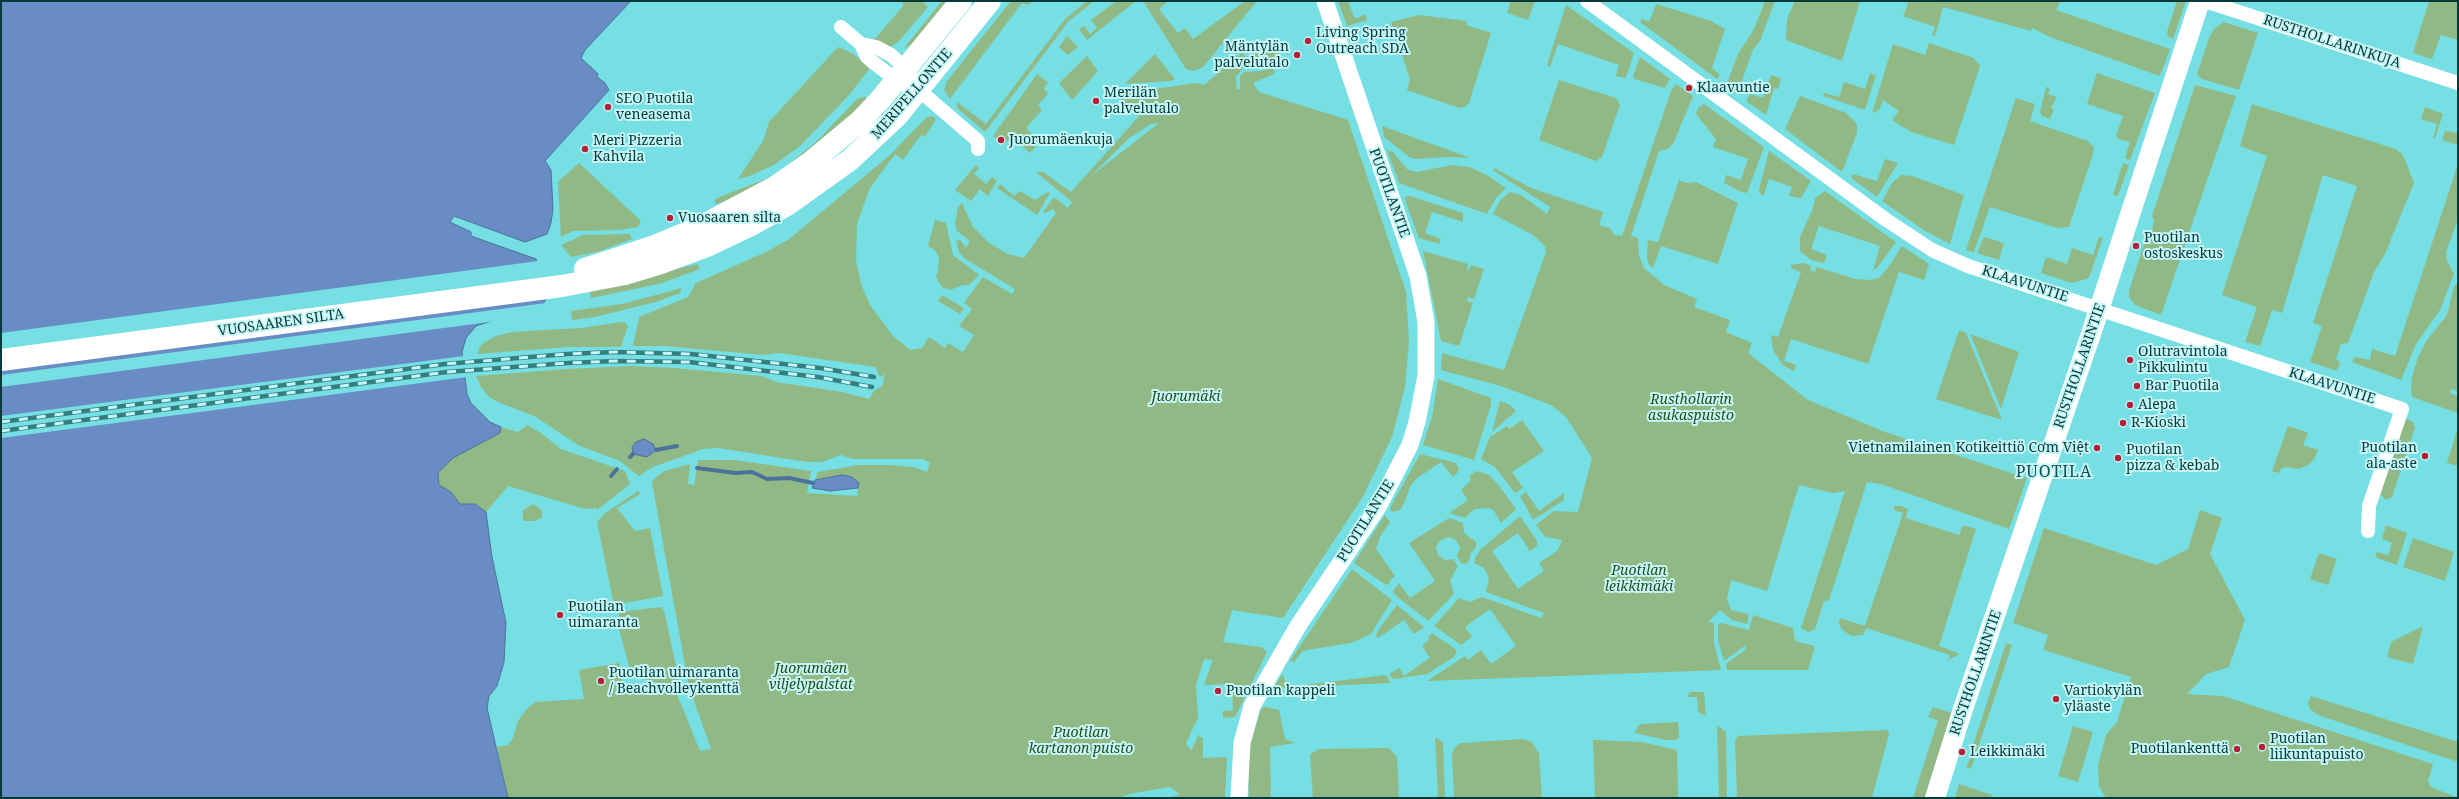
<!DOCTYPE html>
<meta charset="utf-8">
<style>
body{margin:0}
#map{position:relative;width:2459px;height:799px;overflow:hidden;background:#75dfe3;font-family:"Noto Serif",serif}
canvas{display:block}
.frame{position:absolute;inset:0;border:2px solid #07383a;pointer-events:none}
</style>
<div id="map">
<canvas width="2459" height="799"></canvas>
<div class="frame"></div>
</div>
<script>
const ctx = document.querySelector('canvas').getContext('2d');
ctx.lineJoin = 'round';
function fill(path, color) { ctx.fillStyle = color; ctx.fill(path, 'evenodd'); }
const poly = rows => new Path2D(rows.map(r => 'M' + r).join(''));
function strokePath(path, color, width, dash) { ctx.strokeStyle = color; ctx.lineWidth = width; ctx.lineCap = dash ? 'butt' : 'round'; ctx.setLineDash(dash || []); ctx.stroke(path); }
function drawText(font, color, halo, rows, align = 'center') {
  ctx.font = font + ' "Noto Serif",serif'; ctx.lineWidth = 4; ctx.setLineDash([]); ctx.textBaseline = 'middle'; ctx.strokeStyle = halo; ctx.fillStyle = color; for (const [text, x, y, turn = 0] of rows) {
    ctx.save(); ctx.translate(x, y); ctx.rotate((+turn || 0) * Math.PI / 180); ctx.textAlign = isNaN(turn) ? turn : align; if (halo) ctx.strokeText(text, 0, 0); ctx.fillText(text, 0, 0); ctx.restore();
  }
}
fill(poly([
 [901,1,922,1,928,7,898,42,890,47,874,40,904,5],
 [942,1,948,1,914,44,904,48],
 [1011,1,1032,1,1028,5,1022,3,950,99,944,90,947,81],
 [1087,1,1094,1,1068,22,985,132,957,108,957,102,986,124,1065,19],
 [1116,1,1136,1,1087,40,1079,29,1084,26,1090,34,1097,28,1091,20],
 [1143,1,1168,1,1159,9,1178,33,1185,28,1193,39,1245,1,1257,1,1203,67,1194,71,1186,69],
 [1338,1,1348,1,1355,19,1366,14,1367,20,1347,26],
 [1511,1,1535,1,1528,20,1507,13],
 [1765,1,1775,1,1760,41,1753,50,1737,94,1726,86,1738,54,1754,29],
 [1795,1,1860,1,1842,61,1786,40,1787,19],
 [1909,1,2061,1,2056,10,2170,49,2160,76,2050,37,2032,28,2031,31,1943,7,1935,36,1932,35,1935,27,1903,16],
 [2177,1,2186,1,2173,39,2168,36,2167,32],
 [2429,1,2458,1,2458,40,2441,35,2432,59,2413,53],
 [1656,4,1711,21,1725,29,1712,68,1720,75,1717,79,1640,22,1642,19,1649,22],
 [1566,5,1634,53,1626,78,1616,76,1619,65,1558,44,1550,67,1547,65],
 [1419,15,1467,21,1466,25,1491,33,1469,103,1466,106,1459,108,1407,90,1410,79,1391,22],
 [2224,22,2258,33,2239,90,2202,79,2197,74,2210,36,2214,29],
 [1067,36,1078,47,1068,55,1059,47],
 [1929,43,1974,58,1980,66,1954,145,1914,133,1901,126,1892,120,1899,111,1883,100,1879,110,1872,113,1893,44,1925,55],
 [1278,46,1280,53,1276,55,1278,62,1262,68,1244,67,1236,77,1237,90,1240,89,1240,76,1244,72,1261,71,1271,68,1275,71,1274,74,1253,83,1259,92,1348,120,1406,292,1409,342,1405,387,1392,437,1362,498,1283,618,1232,610,1223,642,1261,647,1267,652,1235,717,1223,718,1223,711,1233,710,1232,684,1204,685,1213,660,1204,659,1196,685,1198,718,1186,743,1191,751,1198,736,1203,738,1203,758,1227,757,1225,798,1170,798,1180,794,1170,787,1129,794,1120,798,508,798,497,747,508,745,513,738,518,721,526,710,535,702,584,699,579,670,619,663,624,691,634,683,677,694,700,751,711,749,689,687,652,482,654,479,664,471,690,464,688,484,694,485,698,460,735,460,811,471,807,493,857,496,858,488,842,475,815,480,818,472,859,465,889,465,914,467,927,472,930,463,923,459,853,459,841,455,822,462,807,462,718,448,703,449,653,467,639,476,620,461,578,445,536,417,498,402,489,397,481,387,476,376,567,369,630,366,674,368,762,376,776,382,842,392,869,399,874,391,882,386,885,373,882,377,878,375,876,367,779,353,764,355,665,346,633,346,639,317,688,297,696,283,766,252,788,240,890,155,926,118,932,116,936,119,925,137,921,135,903,160,895,154,870,188,857,224,856,260,861,284,870,305,893,336,910,350,922,348,929,337,945,348,948,343,963,352,974,335,959,326,972,309,964,303,983,277,1012,294,1015,289,964,258,959,252,956,241,960,240,966,248,970,241,957,231,955,224,958,207,962,203,973,227,989,243,1008,254,1024,258,1056,213,1053,209,1045,213,1043,212,1054,197,1068,208,1072,202,1036,172,1043,172,1071,192,1139,116,1137,114,1147,90,1196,83,1204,85,1243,52,1245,57],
 [1159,123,1091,176,1128,139,1151,124],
 [838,47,852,53,870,68,849,95,800,146,774,165,750,176,738,179,763,141,769,122],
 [1155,54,1175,79,1171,81,1125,84],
 [1087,56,1098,71,1072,100,1059,83],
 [1640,57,1670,79,1665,88,1635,79,1633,76],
 [1870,73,1876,75,1865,110,1823,96,1824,93,1839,97,1844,82,1865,89],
 [2097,73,2155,93,2130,160,2125,158,2130,142,2118,139,2116,136,2123,116,2087,104],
 [1037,74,1048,82,1044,88,1048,94,1038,105,1042,110,1026,128,1040,142,1030,153,1022,146,1021,137,1002,143,993,136],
 [1771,75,1781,78,1778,89,1774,88,1766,115,1746,101,1750,94,1763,98],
 [1559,80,1616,98,1620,105,1602,157,1596,161,1539,140],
 [1676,84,1693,96,1674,142,1668,149,1659,151,1631,236,1638,238,1639,256,1644,268,1664,285,1697,299,1694,307,1730,320,1726,332,1752,343,1748,353,1808,400,1885,432,2027,478,2009,529,1881,484,1867,482,1829,600,1824,601,1815,629,1808,632,1801,628,1845,491,1833,493,1799,485,1767,591,1731,580,1727,599,1731,610,1749,614,1747,624,1732,620,1720,610,1708,622,1714,623,1714,643,1721,670,1427,681,1465,656,1468,660,1481,650,1491,664,1516,646,1490,609,1465,627,1472,637,1461,645,1434,626,1459,598,1470,602,1482,597,1541,618,1544,613,1486,592,1489,578,1484,568,1474,563,1476,556,1481,549,1520,516,1537,541,1537,546,1530,551,1518,533,1492,551,1518,589,1544,571,1539,563,1558,550,1562,540,1545,537,1536,525,1554,511,1578,512,1592,458,1566,417,1551,405,1504,387,1441,370,1442,353,1504,370,1546,252,1545,246,1533,235,1493,214,1501,199,1510,192,1521,195,1547,214,1550,207,1494,171,1494,168,1531,188,1603,212,1599,225,1610,228,1614,235,1622,236,1671,91],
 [2195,85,2236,96,2161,315,2135,305,2129,297,2129,291,2144,244,2151,236,2154,220,2152,216],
 [2046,87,2050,88,2048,94,2057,97,2051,108,2054,109,2050,119,2042,116,2040,112],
 [1140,88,1140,100,1134,111,1114,93,1118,89],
 [1800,96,1846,113,1857,124,1857,133,1842,172,1785,129],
 [865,97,869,99,844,126,789,170,759,189,716,204,714,200,722,196,771,177,782,170,818,140,858,98],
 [2016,98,2035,104,2030,121,2088,141,2094,148,2093,154,2069,227,2057,228,1990,207,1974,252,1966,250],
 [1704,104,1764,147,1747,193,1739,191,1724,183,1726,175,1741,180,1748,159,1713,147,1716,139,1696,114,1698,108],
 [2252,104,2396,149,2403,155,2414,183,2385,254,2374,272,2348,343,2341,344,2336,359,2340,362,2337,371,2310,362,2322,326,2313,323,2357,186,2323,175,2282,313,2272,310,2260,346,2245,342,2257,307,2222,295,2267,156,2240,146],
 [2425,107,2443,114,2435,138,2433,138,2437,124,2421,119],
 [1382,126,1457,153,1470,158,1450,157,1415,159,1409,157,1384,137],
 [2445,131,2458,133,2458,145,2442,140],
 [1387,150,1393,152,1408,170,1416,172,1452,165,1469,167,1487,175,1506,188,1496,198,1487,214,1399,183],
 [1769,151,1811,181,1801,198,1789,196,1792,187,1769,179,1763,197,1759,191,1760,185],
 [1885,159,1898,163,1877,197,1851,178,1853,174,1877,181],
 [579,163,641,221,638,227,619,230,573,231,561,237,558,182],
 [2123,163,2129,165,2118,196,2113,195],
 [2458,164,2458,219,2446,252,2447,260,2454,274,2440,310,2416,344,2401,380,2352,362,2355,357,2370,360,2372,349,2395,356],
 [976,165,979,168,974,174,986,184,992,177,997,181,988,196,980,189,971,201,955,190],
 [1901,175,1912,176,1964,195,1950,244,1925,231,1882,201,1892,183],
 [1679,180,1687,183,1696,182,1738,203,1718,264,1661,246,1653,268,1649,265,1647,258,1648,240,1658,242],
 [1000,184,1014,196,1020,191,1035,200,1048,192,1050,193,1037,215,997,188],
 [1825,191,1896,242,1877,268,1873,270,1880,246,1819,226,1811,249,1827,255,1824,263,1811,260,1800,251,1800,237,1813,208,1815,198],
 [1410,196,1463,213,1463,222,1432,212,1425,233,1441,239,1439,244,1419,238,1404,197],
 [935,220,946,223,953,255,979,275,969,285,963,285,950,290,942,287,939,283,936,276,938,273,939,257,935,250,928,246],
 [630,234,632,239,597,252,571,257,561,245,583,235],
 [1984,237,2004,243,1999,260,1977,253],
 [2099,237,2103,238,2089,278,2072,283,2041,273,2046,257,2067,264,2072,248,2093,255],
 [1902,246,1929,264,1924,280,1899,272,1868,364,1791,339,1784,361,1796,365,1794,371,1783,365,1773,350,1771,335,1778,337,1801,272,1791,268,1791,265,1804,263,1811,266,1810,270,1815,272,1817,267,1855,279,1871,280,1880,277,1887,269],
 [1423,251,1468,264,1467,269,1469,270,1471,265,1484,269,1474,299,1468,297,1467,301,1473,303,1459,346,1441,341],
 [698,264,700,269,659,284,591,298,590,289],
 [2458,283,2458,391,2451,389,2450,393,2458,396,2458,413,2412,397,2411,387,2412,377,2418,357,2427,340,2447,315,2454,287],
 [682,288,680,293,656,302,595,317,572,320,571,311,622,304],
 [942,295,964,308,960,314,938,301],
 [621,322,626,323,628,326,621,347,567,347,477,354,481,345,487,341,496,336,512,332,581,328],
 [1959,330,1966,333,2002,420,1936,399],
 [1970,334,2019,352,2001,409],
 [1438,379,1491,398,1491,405,1474,460,1423,445,1432,417],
 [1500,401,1510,405,1516,411,1492,432],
 [2405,418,2413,422,2415,428,2392,497,2386,500,2380,494],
 [1522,420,1544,451,1512,472,1523,488,1515,493,1495,467,1481,459,1490,437,1507,426,1509,429],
 [527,425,541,433,561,449,625,471,630,484,596,511,597,508,585,509,508,486,486,512,475,504,460,504,451,492,439,485,438,473,453,458,499,433,501,427,518,432],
 [2288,426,2308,433,2303,445,2318,450,2315,458,2308,465,2299,469,2286,467,2281,469,2279,473,2272,471],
 [2458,427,2458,466,2447,463],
 [1420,454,1456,463,1459,469,1457,473,1453,477,1441,462,1416,479,1410,487,1403,506,1400,510,1392,512,1390,508],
 [1477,471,1489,475,1497,483,1516,509,1501,523,1494,511,1489,508,1474,509,1465,518,1449,513,1468,500,1461,490,1471,480,1469,476],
 [638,491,640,494,617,508,635,531,650,528,663,596,614,605,597,522,604,514],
 [1526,492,1539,511,1564,493,1564,500,1533,520,1520,496],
 [534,504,542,510,542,517,535,521,523,521,523,510],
 [1894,506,1902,506,1908,509,1906,518,1959,535,1963,525,1976,529,1939,646,1960,654,1948,660,1950,655,1866,628,1863,635,1852,636,1842,630,1839,623,1840,618,1865,626,1903,513,1894,510],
 [2200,510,2222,518,2210,554,2245,620,2229,667,2206,674,2187,694,2223,696,2433,764,2428,781,2431,787,2458,798,2106,798,2099,786,2098,765,2106,735,2117,722,2131,677,2043,650,2048,635,2013,623,2044,528,2156,565,2188,549],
 [1385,515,1390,522,1381,535,1376,549,1395,576,1389,581,1390,583,1386,585,1354,563],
 [1449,518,1463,523,1464,533,1476,542,1476,547,1471,553,1468,563,1462,564,1457,556,1460,547,1456,540,1449,537,1439,541,1436,548,1438,555,1445,560,1453,559,1458,566,1450,580,1454,594,1428,621,1395,595,1393,591,1399,583,1410,598,1435,581,1409,543],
 [2386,525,2407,533,2397,565,2375,557,2377,552,2388,555,2392,543,2382,539],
 [2413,538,2454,552,2445,581,2403,567],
 [2319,553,2337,559,2328,585,2310,579],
 [1352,569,1392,600,1371,634,1351,643,1307,650,1302,652,1294,662,1290,661],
 [1397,605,1424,627,1414,634,1404,620,1378,638,1376,636,1379,629],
 [661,607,664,610,679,680,678,686,649,681,638,677,630,670,619,629,630,625,631,621,627,617,619,617,619,612],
 [1753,615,1793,628,1795,641,1815,646,1808,670,1727,670,1726,664,1745,650,1746,645,1724,661,1718,640,1718,625,1721,623,1749,630],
 [2423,626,2413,664,2387,657,2391,642],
 [1432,633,1457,650,1454,657,1427,674,1393,679,1389,674,1399,668,1404,676,1430,658,1422,646,1429,640,1428,637],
 [2006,643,2012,645,1971,769,1966,767,1973,754,1973,746],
 [1283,674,1287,687,1386,675,1391,683,1273,688],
 [1690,692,1704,692,1706,716,1698,712,1697,697,1687,697],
 [2311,696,2458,742,2458,762,2318,715,2310,709,2308,703],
 [1266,707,1279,710,1285,739,1295,743,1270,747,1271,798,1249,798,1248,762,1251,742,1261,709],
 [1933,707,1952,713,1925,798,1913,798,1938,720,1928,717],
 [1678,722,1679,738,1676,740,1667,740,1634,733,1640,724],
 [1717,725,1726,732,1727,798,1719,798],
 [2073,726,2093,732,2078,782,2058,776],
 [1888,730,1889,734,1872,798,1737,798,1735,740,1738,736],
 [1435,737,1443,742,1445,798,1438,798],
 [1523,739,1532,742,1539,753,1542,798,1454,798,1452,753,1455,748,1460,743],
 [1593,740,1642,742,1677,750,1678,798,1595,798],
 [1389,748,1397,757,1399,798,1313,798,1310,756,1312,753,1319,749],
 [1959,784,1992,795,1991,798,1955,798]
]), '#91b985');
const water = poly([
 [1,1,631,1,585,50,581,58,598,74,597,77,605,83,609,90,545,161,551,170,553,209,551,223,547,234,525,242,454,216,450,222,471,232,471,236,536,259,546,299,543,304,476,326,466,338,462,352,467,394,471,403,490,422,501,427,500,433,453,458,438,473,439,485,451,492,460,504,475,504,486,512,492,557,506,623,504,662,497,686,489,696,487,708,508,798,1,798,1,1],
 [644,439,653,444,656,450,647,457,633,454,632,447,636,442,644,439],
 [842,475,852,477,859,483,858,488,830,491,812,488,815,480,842,475]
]);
fill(water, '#688cc3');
strokePath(water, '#4b739a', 1);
fill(poly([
 [538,261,547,296,1,368,1,333],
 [546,303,539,312,489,322,1,387,1,375],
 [464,356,467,377,1,438,1,416]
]), '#75dfe3');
strokePath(poly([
 [656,450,677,446],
 [630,457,633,454],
 [697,468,735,473,752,472,767,479,789,478,813,483],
 [611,476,617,469]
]), '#4b739a', 4);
strokePath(poly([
 [1587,1,1885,219,1932,250,1968,266,2402,409,2369,506,2368,531],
 [2205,1,2458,83],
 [841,27,861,44,867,57,874,63,902,84],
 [861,44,876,47,891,55,907,70,919,90,978,141,978,149]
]), '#fff', 14);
strokePath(poly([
 [1239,798,1242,743,1252,706,1298,626,1378,507,1410,445,1417,422,1426,376,1426,322,1418,276,1325,1]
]), '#fff', 17);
strokePath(poly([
 [1935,798,1962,712,2091,334,2200,1]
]), '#fff', 20);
strokePath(poly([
 [585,269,655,246,698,228,775,187,811,162,859,122,880,100,961,1],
 [1,360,562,286,625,274,661,263,707,246,753,224,787,205,850,160,897,116,990,1]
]), '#fff', 22);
const rail = poly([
 [1,422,445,364,567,354,614,352,691,354,820,368,874,377],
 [1,431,447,372,568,363,615,361,689,362,818,377,872,387]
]);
strokePath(rail, '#357e80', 4.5);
strokePath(rail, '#c6f7f8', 3, [9]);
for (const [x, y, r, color] of [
 [1308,41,4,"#b32139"],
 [1297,55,4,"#b32139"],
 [1689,88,4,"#b32139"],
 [1096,101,4,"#b32139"],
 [608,107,4,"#b32139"],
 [1001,140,4,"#b32139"],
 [585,149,4,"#b32139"],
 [670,218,4,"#b32139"],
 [2136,246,4,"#b32139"],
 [2130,360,4,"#b32139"],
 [2137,386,4,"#b32139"],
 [2130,405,4,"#b32139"],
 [2123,423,4,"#b32139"],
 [2097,448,4,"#b32139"],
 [2425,456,4,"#b32139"],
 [2118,458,4,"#b32139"],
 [560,615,4,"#b32139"],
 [601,681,4,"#b32139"],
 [1218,691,4,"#b32139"],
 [2056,699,4,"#b32139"],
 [2262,747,4,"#b32139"],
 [2237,749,4,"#b32139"],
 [1962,752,4,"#b32139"]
]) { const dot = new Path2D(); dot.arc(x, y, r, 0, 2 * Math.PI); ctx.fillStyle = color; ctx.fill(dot); strokePath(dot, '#c6f7f8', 1.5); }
drawText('14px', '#07383a', '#c6f7f8', [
 ["Living Spring",1316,33],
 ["Outreach SDA",1316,49],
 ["Mäntylän",1289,47,"right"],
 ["palvelutalo",1289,63,"right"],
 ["Klaavuntie",1697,88],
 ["Merilän",1104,93],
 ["palvelutalo",1104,109],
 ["SEO Puotila",616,99],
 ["veneasema",616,115],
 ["Juorumäenkuja",1009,140],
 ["Meri Pizzeria",593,141],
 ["Kahvila",593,157],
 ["Vuosaaren silta",678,218],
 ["Puotilan",2144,238],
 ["ostoskeskus",2144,254],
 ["Olutravintola",2138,352],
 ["Pikkulintu",2138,368],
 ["Bar Puotila",2145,386],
 ["Alepa",2138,405],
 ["R-Kioski",2131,423],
 ["Vietnamilainen Kotikeittiö Cơm Việt",2089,448,"right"],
 ["Puotilan",2417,448,"right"],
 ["ala-aste",2417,464,"right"],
 ["Puotilan",2126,450],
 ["pizza & kebab",2126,466],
 ["Puotilan",568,607],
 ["uimaranta",568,623],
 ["Puotilan uimaranta",609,673],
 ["/ Beachvolleykenttä",609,689],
 ["Puotilan kappeli",1226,691],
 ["Vartiokylän",2064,691],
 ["yläaste",2064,707],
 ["Puotilan",2270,739],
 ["liikuntapuisto",2270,755],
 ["Puotilankenttä",2229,749,"right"],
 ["Leikkimäki",1970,752]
], 'left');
drawText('14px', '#07383a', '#c6f7f8', [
 ["RUSTHOLLARINKUJA",2332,42,18],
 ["MERIPELLONTIE",912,94,-49],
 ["PUOTILANTIE",1389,193,70],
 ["KLAAVUNTIE",2025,284,18],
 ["VUOSAAREN SILTA",281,323,-8],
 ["RUSTHOLLARINTIE",2080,366,-71],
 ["KLAAVUNTIE",2332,386,18],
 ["PUOTILANTIE",1366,521,-58],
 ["RUSTHOLLARINTIE",1976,673,-71]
]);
drawText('italic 14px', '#234d14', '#c6f7f8', [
 ["Juorumäki",1186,397],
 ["Rusthollarin",1691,400],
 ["asukaspuisto",1691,416],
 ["Puotilan",1639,571],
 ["leikkimäki",1639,587],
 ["Juorumäen",811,669],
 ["viljelypalstat",811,685],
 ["Puotilan",1081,733],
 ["kartanon puisto",1081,749]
]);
ctx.letterSpacing = '1px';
drawText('16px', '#134f52', '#c6f7f8', [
 ["PUOTILA",2054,472]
]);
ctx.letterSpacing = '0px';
</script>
